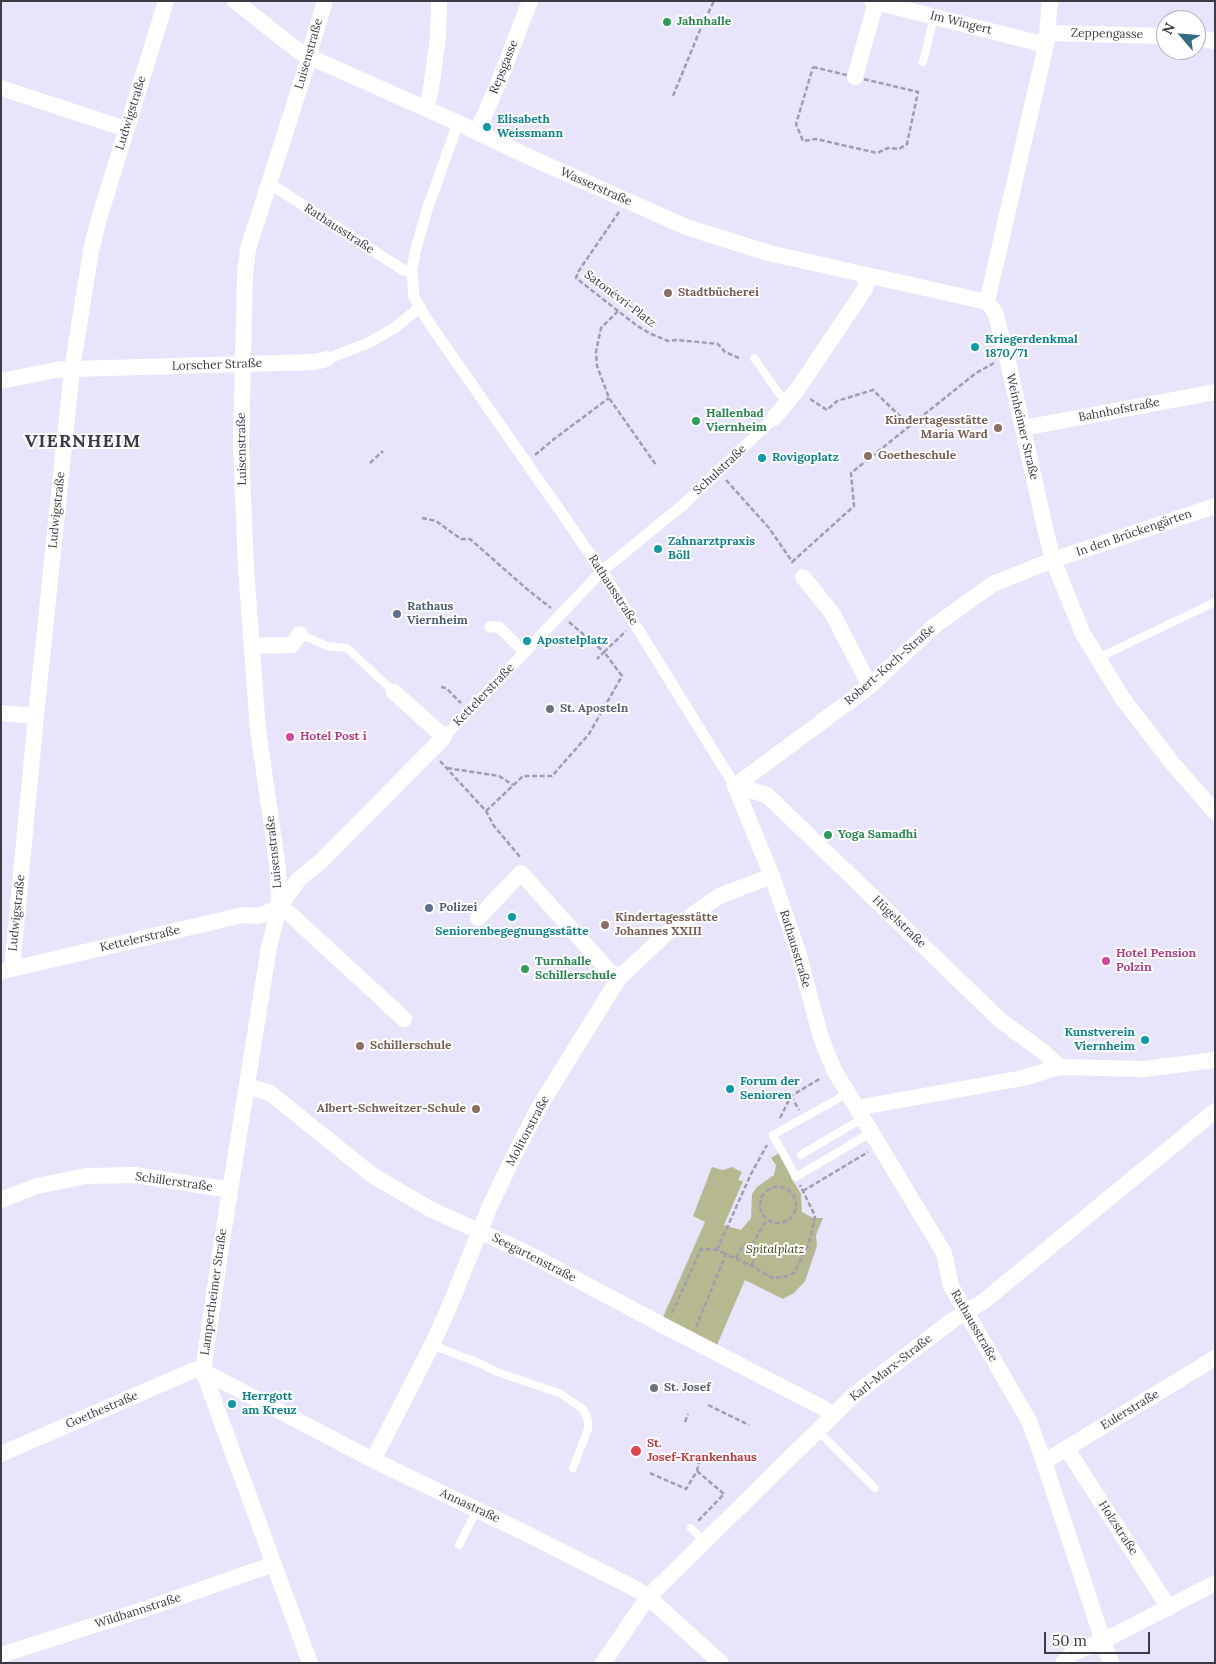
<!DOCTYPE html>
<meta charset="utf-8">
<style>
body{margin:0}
#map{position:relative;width:1216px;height:1664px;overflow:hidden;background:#e7e4fb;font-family:Lora,serif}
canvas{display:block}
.frame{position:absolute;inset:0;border:2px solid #3c3a43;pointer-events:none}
.north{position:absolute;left:1156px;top:10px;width:50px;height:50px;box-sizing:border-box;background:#fff;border:1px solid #b1b0b4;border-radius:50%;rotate:297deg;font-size:14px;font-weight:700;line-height:20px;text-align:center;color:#3c3a43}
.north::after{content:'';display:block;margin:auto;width:18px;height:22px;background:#346c86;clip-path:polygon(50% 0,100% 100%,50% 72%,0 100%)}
.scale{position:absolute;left:1044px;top:1632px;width:106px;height:22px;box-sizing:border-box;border:2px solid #3c3a43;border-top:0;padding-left:6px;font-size:15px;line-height:18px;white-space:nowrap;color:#3c3a43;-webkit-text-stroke:4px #fff;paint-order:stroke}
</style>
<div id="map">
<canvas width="1216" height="1664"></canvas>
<div class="frame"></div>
<div class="north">N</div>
<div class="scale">50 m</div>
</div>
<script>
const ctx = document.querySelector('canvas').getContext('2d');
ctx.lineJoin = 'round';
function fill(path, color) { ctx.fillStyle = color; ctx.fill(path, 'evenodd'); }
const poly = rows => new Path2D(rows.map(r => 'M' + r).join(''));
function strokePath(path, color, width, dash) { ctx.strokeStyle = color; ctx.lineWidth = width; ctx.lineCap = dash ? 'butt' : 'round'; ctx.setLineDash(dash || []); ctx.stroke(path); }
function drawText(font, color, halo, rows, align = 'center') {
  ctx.font = font + ' Lora,serif'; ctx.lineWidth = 4; ctx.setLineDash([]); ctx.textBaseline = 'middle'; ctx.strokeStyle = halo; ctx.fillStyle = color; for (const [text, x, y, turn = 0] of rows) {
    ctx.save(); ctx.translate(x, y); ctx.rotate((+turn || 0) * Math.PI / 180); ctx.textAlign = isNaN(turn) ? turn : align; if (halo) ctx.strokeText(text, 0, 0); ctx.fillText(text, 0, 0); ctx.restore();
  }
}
fill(poly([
 [781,1152,792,1174,791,1178,801,1194,802,1212,813,1218,823,1218,816,1235,817,1246,805,1281,794,1293,783,1299,745,1280,717,1345,663,1317,705,1222,693,1216,712,1167,723,1170,732,1167,742,1172,738,1180,743,1181,724,1225,741,1230,751,1218,752,1194,757,1187,774,1175,776,1165,771,1158]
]), '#b6b890');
strokePath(poly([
 [813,67,918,92,907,144,899,149,888,148,877,153,816,139,803,141,796,124,813,67],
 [673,96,700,30,714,1],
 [619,212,578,272,576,278,636,325,649,333,668,341,678,340,718,344,725,352,739,358],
 [618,311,601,328,596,352,597,366,609,398,656,465],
 [810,399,827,410,837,401,873,390,910,426],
 [535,455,554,439,609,398],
 [370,463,383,451],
 [726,480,769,528,793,563],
 [422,518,436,521,461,539,470,539,528,590,551,608],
 [792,562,854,506,851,473,976,373,994,363],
 [569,622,604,652,597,659],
 [441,687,446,688,461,703],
 [440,761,486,811,494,826,521,858],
 [447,768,499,776,513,785],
 [486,811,523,776,552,776,589,734,622,676,604,652,626,631],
 [791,1096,799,1110],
 [780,1118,791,1096,821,1078],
 '760 1205a18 18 0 1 1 36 0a18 18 0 1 1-36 0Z',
 [803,1191,868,1152],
 [717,1250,751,1174,767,1145],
 [736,1258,743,1245,752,1244,767,1220],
 [752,1265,757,1253,752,1244],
 [672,1313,701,1249,717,1250,726,1254],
 [696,1327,726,1254,752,1266,772,1278,784,1277,794,1273,809,1243,815,1216,800,1185],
 [708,1405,749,1425],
 [685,1422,688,1414],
 [697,1471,724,1494,698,1521],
 [650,1473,686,1489,697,1471,701,1453]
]), '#9f9dae', 2.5, [5, 2.5]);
strokePath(poly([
 [923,62,934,17],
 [754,358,780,395,789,401],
 [300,634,327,646,347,648,394,692],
 [1098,658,1215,602],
 [848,1093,773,1135,796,1177,872,1132],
 [801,1155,863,1118],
 [432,1345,479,1363,497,1372,559,1393,583,1409,588,1420,588,1429,573,1468],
 [817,1430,875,1488],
 [691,1528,704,1542],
 [459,1545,477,1510]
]), '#fff', 8);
strokePath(poly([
 [458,123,427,210,415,252,412,271,414,297,427,320,602,571,735,786],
 [269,183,403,270,412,271],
 [327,359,368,343,393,329,419,308],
 [490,627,499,627,525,653],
 [444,737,602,571,684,504,774,418]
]), '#fff', 11);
strokePath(poly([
 [235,1,301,53,458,123,527,156,686,227,769,253,987,302],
 [872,1,1046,45],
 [1048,33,1166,36],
 [1196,38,1215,41],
 [855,77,876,2],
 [1,88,126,129],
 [425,108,430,95,438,38,439,1],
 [477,132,498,84,530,1],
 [987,302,995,312,1007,357,1045,528,1053,560,1083,634,1123,699,1173,764,1215,812],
 [987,302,1046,45,1050,1],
 [1,381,56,370,72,369,315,362,327,359],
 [774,418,797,390,865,289,867,276],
 [1023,428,1215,392],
 [803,577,832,613,870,686],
 [252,646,292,645,300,634],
 [1,713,36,716],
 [735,786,772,876,798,952,821,1038,834,1070,944,1253,951,1286,1029,1421,1044,1462,1103,1641,1111,1663],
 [735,786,767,795,1001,1021,1045,1053,1059,1067,1144,1069,1215,1060],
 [735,786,870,686,933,627,993,584,1053,560,1215,506],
 [279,907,291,915,404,1019],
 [478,918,521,873,610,972,619,978],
 [12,969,36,716,72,369,91,251,98,222,166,1],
 [3,971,243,915,259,916,279,907,299,879,320,862,444,737,394,692],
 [247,1086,270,1093,372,1175,430,1209,525,1252,666,1327,823,1408,832,1415],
 [859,1111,867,1106,1023,1078,1059,1067],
 [1,1200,37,1186,86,1176,135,1175,230,1190],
 [1067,1449,1169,1608],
 [1,1454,194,1370,203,1371,373,1460,519,1530,638,1590,648,1597,721,1663],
 [373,1460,432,1345,450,1305,489,1208,513,1158,539,1107,619,978,668,932,719,896,772,876],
 [1044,1462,1215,1358],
 [1,1655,148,1608,274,1564],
 [310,1663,203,1371,221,1247,269,947,279,907,278,869,258,730,246,569,241,445,245,274,248,249,306,68,312,44,325,1],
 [603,1663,648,1597,854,1395,953,1320,984,1301,1215,1111],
 [1063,1663,1072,1653,1103,1641,1215,1583]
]), '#fff', 16);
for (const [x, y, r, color] of [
 [667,22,5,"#2e9e5b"],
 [487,127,5,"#0f9aa8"],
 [668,293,5,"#8d6e63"],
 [975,347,5,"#0f9aa8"],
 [696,421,5,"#2e9e5b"],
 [998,428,5,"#8d6e63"],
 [868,456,5,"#8d6e63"],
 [762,458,5,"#0f9aa8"],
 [658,549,5,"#0f9aa8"],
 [397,614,5,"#5c6f8a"],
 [527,641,5,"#0f9aa8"],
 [550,709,5,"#6b7280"],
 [290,737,5,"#d1479c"],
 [828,835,5,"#2e9e5b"],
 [429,908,5,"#5c6f8a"],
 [512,917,5,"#0f9aa8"],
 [605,925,5,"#8d6e63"],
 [1106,961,5,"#d1479c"],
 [525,969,5,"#2e9e5b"],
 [1145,1040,5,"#0f9aa8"],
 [360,1046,5,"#8d6e63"],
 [730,1089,5,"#0f9aa8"],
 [476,1109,5,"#8d6e63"],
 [654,1388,5,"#6b7280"],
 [232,1404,5,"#0f9aa8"],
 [636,1451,6,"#e0444e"]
]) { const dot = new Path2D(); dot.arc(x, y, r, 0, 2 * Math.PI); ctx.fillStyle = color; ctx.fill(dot); strokePath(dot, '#fff', 2); }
drawText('bold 12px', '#27864d', '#fff', [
 ["Jahnhalle",677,22],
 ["Hallenbad",706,414],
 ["Viernheim",706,428],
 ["Yoga Samadhi",838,835],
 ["Turnhalle",535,962],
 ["Schillerschule",535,976]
], 'left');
drawText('12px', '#3c3a43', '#fff', [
 ["Im Wingert",961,23,14],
 ["Zeppengasse",1107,34,1],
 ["Luisenstraße",309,54,-74],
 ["Repsgasse",504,67,-68],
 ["Ludwigstraße",131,113,-73],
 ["Wasserstraße",596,187,24],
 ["Rathausstraße",339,229,33],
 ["Satonévri-Platz",620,299,37],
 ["Lorscher Straße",217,365,-2],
 ["Bahnhofstraße",1119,410,-11],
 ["Weinheimer Straße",1022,427,77],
 ["Luisenstraße",242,449,-91],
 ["Schulstraße",720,470,-43],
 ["Ludwigstraße",57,510,-84],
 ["In den Brückengärten",1134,533,-19],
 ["Rathausstraße",613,590,57],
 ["Robert-Koch-Straße",890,665,-41],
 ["Kettelerstraße",484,695,-46],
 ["Luisenstraße",274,852,-96],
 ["Ludwigstraße",17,913,-84],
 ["Hügelstraße",899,922,44],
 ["Kettelerstraße",140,939,-13],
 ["Rathausstraße",795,949,73],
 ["Molitorstraße",528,1131,-62],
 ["Schillerstraße",174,1182,8],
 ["Seegartenstraße",534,1258,27],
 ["Lampertheimer Straße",214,1292,-82],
 ["Rathausstraße",974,1326,60],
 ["Karl-Marx-Straße",891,1368,-38],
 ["Goethestraße",102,1410,-23],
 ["Eulerstraße",1130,1410,-31],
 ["Annastraße",470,1506,25],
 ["Holzstraße",1118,1528,57],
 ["Wildbannstraße",138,1611,-18]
]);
drawText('bold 12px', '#0d838f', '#fff', [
 ["Elisabeth",497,120],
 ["Weissmann",497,134],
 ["Kriegerdenkmal",985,340],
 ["1870/71",985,354],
 ["Rovigoplatz",772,458],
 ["Zahnarztpraxis",668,542],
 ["Böll",668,556],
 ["Apostelplatz",537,641],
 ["Seniorenbegegnungsstätte",512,932,"center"],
 ["Kunstverein",1135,1033,"right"],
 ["Viernheim",1135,1047,"right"],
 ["Forum der",740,1082],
 ["Senioren",740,1096],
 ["Herrgott",242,1397],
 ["am Kreuz",242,1411]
], 'left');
drawText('bold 12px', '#785e54', '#fff', [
 ["Stadtbücherei",678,293],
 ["Kindertagesstätte",988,421,"right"],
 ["Maria Ward",988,435,"right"],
 ["Goetheschule",878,456],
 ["Kindertagesstätte",615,918],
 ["Johannes XXIII",615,932],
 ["Schillerschule",370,1046],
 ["Albert-Schweitzer-Schule",466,1109,"right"]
], 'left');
drawText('bold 12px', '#4e5e75', '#fff', [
 ["Rathaus",407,607],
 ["Viernheim",407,621],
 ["Polizei",439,908]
], 'left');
drawText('bold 12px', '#5b616d', '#fff', [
 ["St. Aposteln",560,709],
 ["St. Josef",664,1388]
], 'left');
drawText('bold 12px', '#b23c85', '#fff', [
 ["Hotel Post i",300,737],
 ["Hotel Pension",1116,954],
 ["Polzin",1116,968]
], 'left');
drawText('italic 12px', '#3f3f0d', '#fff', [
 ["Spitalplatz",775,1250]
]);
drawText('bold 12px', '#be3a42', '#fff', [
 ["St.",647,1444],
 ["Josef-Krankenhaus",647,1458]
], 'left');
ctx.letterSpacing = '1px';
drawText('bold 18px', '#3c3a43', '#fff', [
 ["VIERNHEIM",83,442]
]);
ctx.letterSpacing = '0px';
</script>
